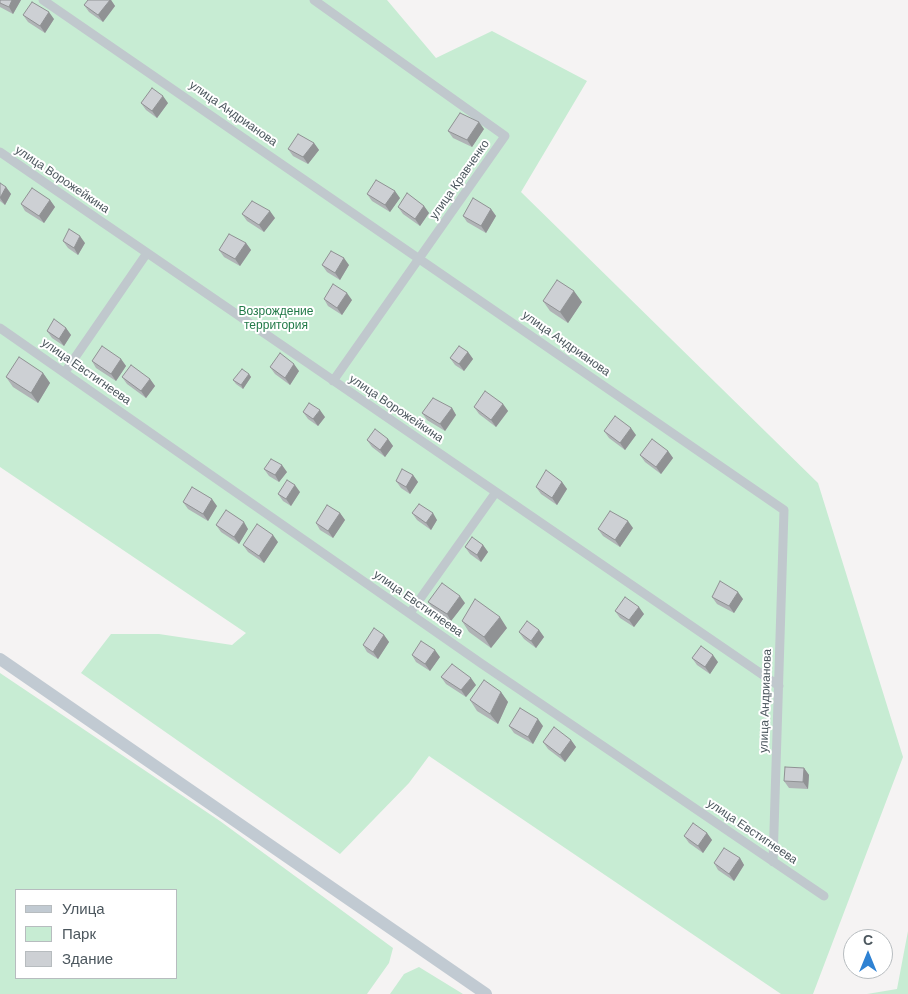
<!DOCTYPE html>
<meta charset="utf-8">
<style>
body{margin:0}
#map{position:relative;width:908px;height:994px;overflow:hidden;background:#f5f3f3;font-family:"DM Sans",sans-serif}
canvas{display:block}
.legend{position:absolute;left:15px;top:889px;width:162px;height:90px;box-sizing:border-box;background:#fff;border:1px solid #b7bcbf;margin:0;padding:6px 9px;list-style:none;font-size:15px;color:#4c575e}
.legend li{display:flex;align-items:center;gap:10px;height:25px}
.legend b{width:25px;border:1px solid #b7bcbf}
.north{position:absolute;left:843px;top:929px;width:50px;height:50px;box-sizing:border-box;background:#fff;border:1px solid #b7bcbf;border-radius:50%;rotate:0deg;font-size:14px;font-weight:700;line-height:20px;text-align:center;color:#4c575e}
.north::after{content:'';display:block;margin:auto;width:18px;height:22px;background:#2f82d3;clip-path:polygon(50% 0,100% 100%,50% 72%,0 100%)}
</style>
<div id="map">
<canvas width="908" height="994"></canvas>
<ul class="legend">
<li><b style="height:6px;background:#c1cad2"></b>Улица</li>
<li><b style="height:14px;background:#c7ecd3"></b>Парк</li>
<li><b style="height:14px;background:#cdd0d4"></b>Здание</li>
</ul>
<div class="north">С</div>
</div>
<script>
const ctx = document.querySelector('canvas').getContext('2d');
ctx.lineJoin = 'round';
function fill(path, color) { ctx.fillStyle = color; ctx.fill(path, 'evenodd'); }
const poly = rows => new Path2D(rows.map(r => 'M' + r).join(''));
function strokePath(path, color, width, dash) { ctx.strokeStyle = color; ctx.lineWidth = width; ctx.lineCap = dash ? 'butt' : 'round'; ctx.setLineDash(dash || []); ctx.stroke(path); }
function drawText(font, color, halo, rows, align = 'center') {
  ctx.font = font + ' "DM Sans",sans-serif'; ctx.lineWidth = 4; ctx.setLineDash([]); ctx.textBaseline = 'middle'; ctx.strokeStyle = halo; ctx.fillStyle = color; for (const [text, x, y, turn = 0] of rows) {
    ctx.save(); ctx.translate(x, y); ctx.rotate((+turn || 0) * Math.PI / 180); ctx.textAlign = isNaN(turn) ? turn : align; if (halo) ctx.strokeText(text, 0, 0); ctx.fillText(text, 0, 0); ctx.restore();
  }
}
fill(poly([
 [0,0,387,0,436,58,492,31,587,81,521,192,818,483,903,757,813,994,781,994,429,756,409,783,340,854,81,673,111,634,159,634,232,645,246,633,0,467],
 [0,673,220,821,393,948,389,963,367,994,0,994],
 [16,890,176,890,176,978,16,978],
 [908,931,908,994,867,994,897,989],
 [419,967,463,994,390,994,404,974]
]), '#c7ecd3');
strokePath(poly([
 [43,0,784,510,773,862],
 [314,0,505,136,333,381],
 [0,152,779,686],
 [0,328,482,664,824,896],
 [65,372,147,253],
 [410,613,496,492]
]), '#c0c8cd', 9);
strokePath(poly([
 [0,659,486,994]
]), '#c1cad2', 12);
fill(poly([
 [0,0,21,0,13,14,0,7],
 [88,0,111,0,115,6,103,22,89,12,84,5],
 [23,15,54,19,45,33,28,22],
 [141,103,168,103,157,118,146,110],
 [484,129,472,147,453,138,448,131],
 [314,143,319,150,308,164,293,156,288,149],
 [0,183,6,187,11,194,5,205,0,201],
 [367,194,400,198,390,212,372,201],
 [50,200,55,207,44,223,25,211,21,204],
 [424,206,429,213,420,226,403,214,398,207],
 [491,209,496,216,486,233,467,222,463,216],
 [242,214,275,218,264,232,247,221],
 [63,241,85,243,78,255,68,248],
 [246,243,251,250,240,266,224,257,219,250],
 [322,265,349,265,340,280,327,272],
 [324,299,352,300,342,315,328,306],
 [543,301,582,302,568,323,550,311],
 [66,328,71,335,64,346,52,338,47,331],
 [468,352,473,359,464,371,455,365,450,358],
 [121,359,126,366,116,381,96,368,92,361],
 [270,367,299,371,290,385,275,374],
 [43,373,50,383,38,403,13,387,6,377],
 [249,374,251,377,243,389,236,384,233,380],
 [122,377,150,379,155,386,146,398,127,384],
 [503,404,508,411,496,427,479,414,474,407],
 [452,408,456,415,445,431,427,420,422,413],
 [303,412,325,417,318,426,308,419],
 [604,431,636,435,625,450,609,438],
 [388,439,393,446,385,457,372,447,367,440],
 [668,451,673,458,661,474,645,462,640,455],
 [264,469,287,472,279,482,269,476],
 [413,475,418,482,410,494,401,488,396,481],
 [562,482,567,489,557,505,541,494,536,487],
 [300,492,291,506,283,501,278,494],
 [183,502,217,506,208,521,188,509],
 [340,513,345,520,333,538,320,530,316,523],
 [412,513,437,520,431,530,417,520],
 [216,525,248,529,239,544,221,532],
 [633,528,620,547,603,536,598,529],
 [278,542,264,563,248,552,243,545],
 [483,545,488,552,481,562,470,554,465,547],
 [712,597,743,599,734,613,717,604],
 [428,602,465,603,451,621,433,609],
 [615,611,644,614,634,627,620,618],
 [462,621,507,628,491,648,469,632],
 [539,630,544,637,536,648,524,639,519,632],
 [384,635,389,642,378,659,367,652,363,645],
 [412,655,440,657,430,671,416,662],
 [692,658,718,662,710,674,697,665],
 [441,677,476,685,466,697,446,684],
 [501,692,508,702,498,724,477,711,470,700],
 [509,726,543,726,533,744,514,733],
 [571,740,576,747,565,762,548,749,543,742],
 [804,768,809,775,808,789,789,788,784,781],
 [707,833,712,840,703,853,689,843,684,836],
 [740,858,744,865,734,881,718,870,714,863]
]), '#b0b3b6');
fill(poly([
 [12,0,21,0,13,14,9,7],
 [110,0,111,0,115,6,103,22,98,15],
 [49,12,54,19,45,33,40,26],
 [163,96,168,103,157,118,152,111],
 [479,122,484,129,472,147,467,140],
 [314,143,319,150,308,164,303,157],
 [6,187,11,194,5,205,0,198],
 [395,191,400,198,390,212,385,205],
 [50,200,55,207,44,223,39,216],
 [424,206,429,213,420,226,415,219],
 [491,209,496,216,486,233,481,226],
 [270,211,275,218,264,232,259,225],
 [80,236,85,243,78,255,74,248],
 [246,243,251,250,240,266,235,259],
 [344,258,349,265,340,280,335,273],
 [574,291,582,302,568,323,560,312],
 [347,293,352,300,342,315,337,308],
 [66,328,71,335,64,346,59,339],
 [468,352,473,359,464,371,459,364],
 [121,359,126,366,116,381,111,374],
 [294,364,299,371,290,385,285,378],
 [43,373,50,383,38,403,31,393],
 [249,374,251,377,243,389,241,385],
 [150,379,155,386,146,398,141,391],
 [503,404,508,411,496,427,491,420],
 [452,408,456,415,445,431,440,424],
 [320,410,325,417,318,426,313,419],
 [631,428,636,435,625,450,620,443],
 [388,439,393,446,385,457,380,450],
 [668,451,673,458,661,474,656,467],
 [282,465,287,472,279,482,275,475],
 [413,475,418,482,410,494,406,487],
 [562,482,567,489,557,505,552,498],
 [295,485,300,492,291,506,286,499],
 [212,499,217,506,208,521,203,514],
 [340,513,345,520,333,538,328,531],
 [433,513,437,520,431,530,426,523],
 [628,521,633,528,620,547,615,540],
 [244,522,248,529,239,544,234,537],
 [273,535,278,542,264,563,259,556],
 [483,545,488,552,481,562,477,555],
 [738,592,743,599,734,613,729,606],
 [460,596,465,603,451,621,447,614],
 [639,607,644,614,634,627,629,620],
 [500,617,507,628,491,648,484,637],
 [539,630,544,637,536,648,531,641],
 [384,635,389,642,378,659,373,652],
 [435,650,440,657,430,671,425,664],
 [713,655,718,662,710,674,705,667],
 [471,678,476,685,466,697,461,690],
 [501,692,508,702,498,724,490,714],
 [538,719,543,726,533,744,528,737],
 [571,740,576,747,565,762,560,755],
 [804,768,809,775,808,789,803,782],
 [707,833,712,840,703,853,698,846],
 [740,858,744,865,734,881,729,874]
]), '#909294');
const building = poly([
 [0,0,12,0,9,7,0,3,0,0],
 [88,0,110,0,98,15,84,5,88,0],
 [32,2,49,12,40,26,23,15,32,2],
 [152,88,163,96,152,111,141,103,152,88],
 [460,113,479,122,467,140,448,131,460,113],
 [298,134,314,143,303,157,288,149,298,134],
 [376,180,395,191,385,205,367,194,376,180],
 [0,183,6,187,0,198,0,183],
 [32,188,50,200,39,216,21,204,32,188],
 [407,193,424,206,415,219,398,207,407,193],
 [473,198,491,209,481,226,463,216,473,198],
 [252,201,270,211,259,225,242,214,252,201],
 [69,229,80,236,74,248,63,241,69,229],
 [229,234,246,243,235,259,219,250,229,234],
 [331,251,344,258,335,273,322,265,331,251],
 [557,280,574,291,560,312,543,301,557,280],
 [333,284,347,293,337,308,324,299,333,284],
 [54,319,66,328,59,339,47,331,54,319],
 [102,346,121,359,111,374,92,361,102,346],
 [459,346,468,352,459,364,450,358,459,346],
 [280,353,294,364,285,378,270,367,280,353],
 [19,357,43,373,31,393,6,377,19,357],
 [131,365,150,379,141,391,122,377,131,365],
 [242,369,249,374,241,385,233,380,242,369],
 [485,391,503,404,491,420,474,407,485,391],
 [433,398,452,408,440,424,422,413,433,398],
 [309,403,320,410,313,419,303,412,309,403],
 [615,416,631,428,620,443,604,431,615,416],
 [375,429,388,439,380,450,367,440,375,429],
 [652,439,668,451,656,467,640,455,652,439],
 [271,459,282,465,275,475,264,469,271,459],
 [402,469,413,475,406,487,396,481,402,469],
 [546,470,562,482,552,498,536,487,546,470],
 [287,480,295,485,286,499,278,494,287,480],
 [192,487,212,499,203,514,183,502,192,487],
 [419,504,433,513,426,523,412,513,419,504],
 [327,505,340,513,328,531,316,523,327,505],
 [226,510,244,522,234,537,216,525,226,510],
 [610,511,628,521,615,540,598,529,610,511],
 [257,524,273,535,259,556,243,545,257,524],
 [472,537,483,545,477,555,465,547,472,537],
 [720,581,738,592,729,606,712,597,720,581],
 [442,583,460,596,447,614,428,602,442,583],
 [625,597,639,607,629,620,615,611,625,597],
 [475,599,500,617,484,637,462,621,475,599],
 [527,621,539,630,531,641,519,632,527,621],
 [374,628,384,635,373,652,363,645,374,628],
 [421,641,435,650,425,664,412,655,421,641],
 [701,646,713,655,705,667,692,658,701,646],
 [452,664,471,678,461,690,441,677,452,664],
 [484,680,501,692,490,714,470,700,484,680],
 [520,708,538,719,528,737,509,726,520,708],
 [554,727,571,740,560,755,543,742,554,727],
 [785,767,804,768,803,782,784,781,785,767],
 [693,823,707,833,698,846,684,836,693,823],
 [724,848,740,858,729,874,714,863,724,848]
]);
fill(building, '#cdd0d4');
strokePath(building, '#909294', 1);
drawText('12px', '#4c575e', '#fff', [
 ["улица Андрианова",233,114,35],
 ["улица Ворожейкина",62,180,34],
 ["улица Кравченко",460,180,-55],
 ["улица Андрианова",566,344,35],
 ["улица Евстигнеева",86,372,35],
 ["улица Ворожейкина",396,409,34],
 ["улица Евстигнеева",418,604,35],
 ["улица Андрианова",766,701,-88],
 ["улица Евстигнеева",752,832,34]
]);
drawText('12px', '#227a48', '#fff', [
 ["Возрождение",276,312],
 ["территория",276,326]
]);
</script>
